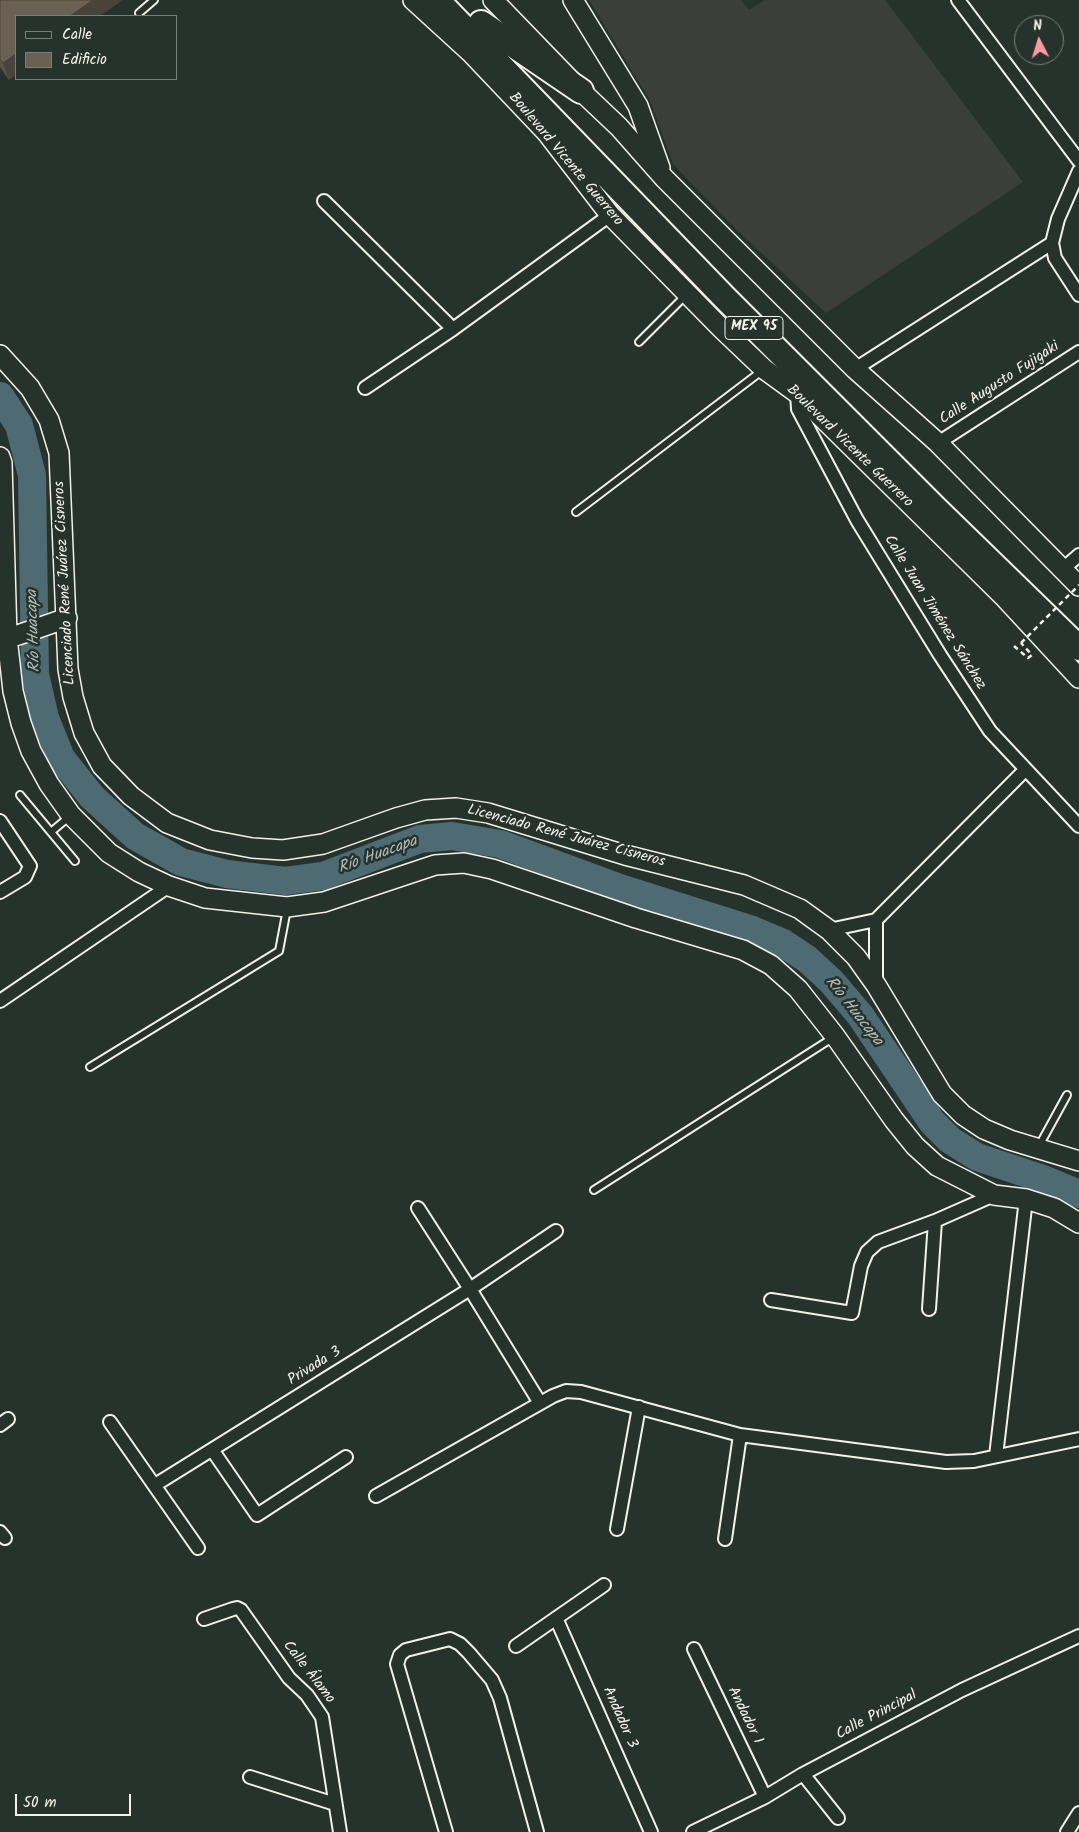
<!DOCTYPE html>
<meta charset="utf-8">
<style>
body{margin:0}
#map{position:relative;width:1079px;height:1832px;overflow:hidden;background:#26332d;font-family:Kalam,sans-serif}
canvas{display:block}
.legend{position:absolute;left:15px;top:15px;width:162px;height:65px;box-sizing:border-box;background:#26332d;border:1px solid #787f78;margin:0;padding:6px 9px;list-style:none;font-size:15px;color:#f4f1e8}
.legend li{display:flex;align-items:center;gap:10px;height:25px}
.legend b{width:25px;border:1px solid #787f78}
.north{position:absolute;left:1014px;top:15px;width:50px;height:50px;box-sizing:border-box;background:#26332d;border:1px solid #787f78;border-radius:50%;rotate:355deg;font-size:14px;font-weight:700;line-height:20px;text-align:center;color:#f4f1e8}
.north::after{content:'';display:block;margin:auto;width:18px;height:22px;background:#ff9aa2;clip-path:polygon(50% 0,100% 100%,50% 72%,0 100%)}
.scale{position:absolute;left:15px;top:1794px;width:116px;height:22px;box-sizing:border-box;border:2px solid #f4f1e8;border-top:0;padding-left:6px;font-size:15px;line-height:18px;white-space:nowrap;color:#f4f1e8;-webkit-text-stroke:4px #26332d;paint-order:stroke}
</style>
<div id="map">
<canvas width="1079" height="1832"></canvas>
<ul class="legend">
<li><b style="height:6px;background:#26332d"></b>Calle</li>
<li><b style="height:14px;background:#6a6054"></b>Edificio</li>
</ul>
<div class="north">N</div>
<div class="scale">50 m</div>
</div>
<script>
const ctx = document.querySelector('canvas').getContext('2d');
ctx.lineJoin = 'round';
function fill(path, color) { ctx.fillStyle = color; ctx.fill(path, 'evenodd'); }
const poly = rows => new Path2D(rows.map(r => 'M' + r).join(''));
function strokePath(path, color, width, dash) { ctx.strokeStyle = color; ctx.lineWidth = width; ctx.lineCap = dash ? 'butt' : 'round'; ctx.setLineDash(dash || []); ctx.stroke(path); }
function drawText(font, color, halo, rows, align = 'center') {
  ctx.font = font + ' Kalam,sans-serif'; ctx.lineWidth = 5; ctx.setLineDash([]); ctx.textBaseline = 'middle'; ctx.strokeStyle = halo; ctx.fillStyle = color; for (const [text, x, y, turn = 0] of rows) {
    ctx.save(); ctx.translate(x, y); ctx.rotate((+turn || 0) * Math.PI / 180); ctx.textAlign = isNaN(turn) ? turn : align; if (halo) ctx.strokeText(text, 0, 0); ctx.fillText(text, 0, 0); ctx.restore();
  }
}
fill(poly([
 [589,0,741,0,749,10,765,0,885,0,1023,182,826,313,738,231,673,164,650,100]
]), '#3a4039');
strokePath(poly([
 [0,396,19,425,32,475,35,674,45,718,61,758,92,797,135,836,181,862,227,874,285,881,323,876,420,839,452,836,500,844,617,887,750,929,783,943,807,959,831,981,860,1015,932,1122,950,1140,977,1157,1043,1179,1079,1194]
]), '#4e6b74', 28);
const lane = poly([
 [139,13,154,0],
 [639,342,686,295],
 [576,512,763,370],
 [20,795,75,861],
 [51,832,70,816],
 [90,1067,279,951,287,909],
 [1039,1146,1067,1095],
 [594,1190,834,1037]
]);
const street = poly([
 [958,0,1079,161],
 [1079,171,1058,219,1052,243,1055,258,1079,295],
 [324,201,453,329],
 [855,369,1052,243],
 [365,388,453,329,610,215],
 [797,393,798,409,857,520,940,655,990,731,1079,826],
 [938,443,1079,352],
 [1063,569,1079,555],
 [0,821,30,866,25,877,0,892],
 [829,930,876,920,1025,770],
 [876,985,876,920],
 [0,1001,169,886],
 [418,1208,470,1289,540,1403],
 [771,1300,852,1313,861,1266,867,1252,878,1242,935,1221,994,1195],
 [929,1309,935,1221],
 [110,1422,198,1548],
 [0,1425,8,1419],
 [213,1451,257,1515,346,1457],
 [996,1456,1026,1199],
 [155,1485,470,1289,556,1231],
 [376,1496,553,1396,566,1391,581,1392,740,1435,946,1462,974,1461,1079,1439],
 [617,1529,639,1407],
 [0,1532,5,1538],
 [725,1539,740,1435],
 [556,1618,651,1832],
 [204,1619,233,1609,237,1608,241,1610,289,1678,307,1695,322,1717,340,1832],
 [516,1646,604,1585],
 [694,1649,765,1797],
 [803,1774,838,1818],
 [250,1777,335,1804],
 [446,1832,397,1664,400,1655,406,1650,450,1639,460,1644,469,1653,492,1680,500,1698,537,1832],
 [693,1832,765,1797,803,1774,962,1690,1079,1636],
 [1067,1832,1079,1813]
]);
const secondary = poly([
 [413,0,471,53,547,133,610,215,721,328,764,369,797,393,1005,598,1079,678],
 [493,0,581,91,619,127,664,178,855,369,938,443,1079,586],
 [573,0,638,106,660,168],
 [0,355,30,388,49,420,59,453,68,669,73,697,84,733,102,766,131,796,167,823,210,840,252,848,283,850,323,844,396,818,425,810,456,808,488,813,625,855,744,885,800,909,829,930,856,957,876,985,942,1094,963,1115,984,1129,1010,1140,1079,1161],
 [0,457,2,463,7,637,13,691,21,723,31,751,49,784,71,815,109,853,139,872,169,886,205,898,287,907,324,902,435,865,464,863,492,869,636,918,743,950,771,965,798,989,835,1036,894,1120,915,1146,937,1166,994,1195,1026,1199,1054,1208,1079,1223],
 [0,640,18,635,67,618]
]);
const highway = poly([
 [437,0,725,298,937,510,1079,648],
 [481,23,581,91]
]);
strokePath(lane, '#f4f1e8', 10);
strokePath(street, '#f4f1e8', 16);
strokePath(secondary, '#f4f1e8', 22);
strokePath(highway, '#f4f1e8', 28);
strokePath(poly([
 [1014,646,1028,658,1032,655,1021,643]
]), '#f4f1e8', 2.5, [5, 4]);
strokePath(lane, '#26332d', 6);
strokePath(street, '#26332d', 12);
strokePath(secondary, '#26332d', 19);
strokePath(highway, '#26332d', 24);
strokePath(poly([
 [1021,643,1079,585]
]), '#f4f1e8', 2.5, [5, 4]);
fill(poly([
 [0,0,9,80,0,67]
]), '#5b5348');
fill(poly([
 [93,0,123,0,100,16,70,16],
 [16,54,16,75,9,80,3,63]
]), '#4a433b');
const building = poly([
 [0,0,93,0,70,16,16,16,16,54,3,63,0,59,0,0]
]);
fill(building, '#6a6054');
strokePath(building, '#4a433b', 1);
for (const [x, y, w] of [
 [754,328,58]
]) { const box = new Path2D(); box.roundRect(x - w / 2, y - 11.5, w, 23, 4); ctx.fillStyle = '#26332d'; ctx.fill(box); strokePath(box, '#f4f1e8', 1); }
drawText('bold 14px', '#f4f1e8', null, [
 ["MEX 95",754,328]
]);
drawText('15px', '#f4f1e8', '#26332d', [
 ["Boulevard Vicente Guerrero",565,160,50],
 ["Calle Augusto Fujigaki",1000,384,-33],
 ["Boulevard Vicente Guerrero",849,447,44],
 ["Licenciado René Juárez Cisneros",66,583,-93],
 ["Calle Juan Jiménez Sánchez",934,613,58],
 ["Licenciado René Juárez Cisneros",566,837,15],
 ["Privada 3",315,1367,-32],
 ["Calle Álamo",308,1673,52],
 ["Andador 1",744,1716,64],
 ["Calle Principal",877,1716,-28],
 ["Andador 3",619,1718,66]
]);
drawText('italic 16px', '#b2bbba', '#26332d', [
 ["Río Huacapa",35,631,-92],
 ["Río Huacapa",378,856,-20],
 ["Río Huacapa",853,1012,52]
]);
</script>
